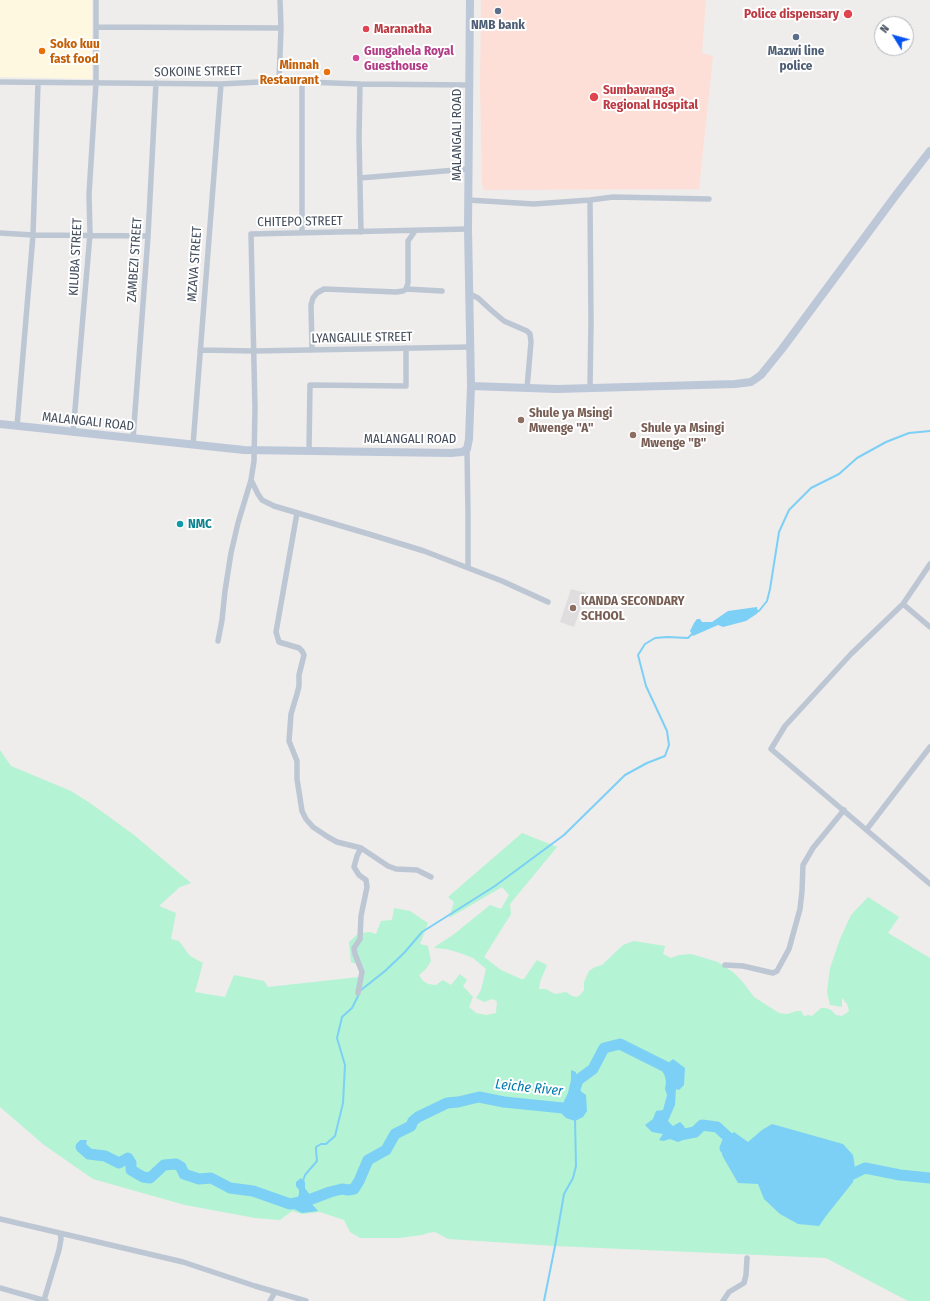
<!DOCTYPE html>
<style>
body{margin:0}
#map{position:relative;width:930px;height:1301px;overflow:hidden;background:#efecec;font-family:"Fira Sans Condensed",sans-serif}
canvas{display:block}
.north{position:absolute;left:874px;top:16px;width:40px;height:40px;box-sizing:border-box;background:#fff;border:1px solid #b4b8bd;border-radius:50%;rotate:307deg;font-size:11px;font-weight:700;line-height:16px;text-align:center;color:#434d5b}
.north::after{content:'';display:block;margin:auto;width:14px;height:18px;background:#0654ef;clip-path:polygon(50% 0,100% 100%,50% 72%,0 100%)}
</style>
<div id="map">
<canvas width="930" height="1301"></canvas>
<div class="north">N</div>
</div>
<script>
const ctx = document.querySelector('canvas').getContext('2d');
ctx.lineJoin = 'round';
function fill(path, color) { ctx.fillStyle = color; ctx.fill(path, 'evenodd'); }
const poly = rows => new Path2D(rows.map(r => 'M' + r).join(''));
function strokePath(path, color, width, dash) { ctx.strokeStyle = color; ctx.lineWidth = width; ctx.lineCap = dash ? 'butt' : 'round'; ctx.setLineDash(dash || []); ctx.stroke(path); }
function drawText(font, color, halo, rows, align = 'center') {
  ctx.font = font + ' "Fira Sans Condensed",sans-serif'; ctx.lineWidth = 4; ctx.setLineDash([]); ctx.textBaseline = 'middle'; ctx.strokeStyle = halo; ctx.fillStyle = color; for (const [text, x, y, turn = 0] of rows) {
    ctx.save(); ctx.translate(x, y); ctx.rotate((+turn || 0) * Math.PI / 180); ctx.textAlign = isNaN(turn) ? turn : align; if (halo) ctx.strokeText(text, 0, 0); ctx.fillText(text, 0, 0); ctx.restore();
  }
}
fill(poly([
 [0,0,92,0,92,79,0,77]
]), '#fef8e1');
fill(poly([
 [571,589,586,593,574,627,560,622]
]), '#e0ddde');
fill(poly([
 [481,0,706,0,702,53,713,56,699,189,484,190,482,184,480,86]
]), '#fddfd8');
fill(poly([
 [0,750,11,766,71,791,90,803,134,835,191,883,180,887,159,906,176,913,171,939,179,941,190,956,203,963,195,992,225,997,234,975,264,981,268,987,359,977,359,965,351,962,349,942,359,933,370,932,376,934,381,921,392,920,394,908,410,911,428,923,420,944,428,946,431,961,426,969,419,975,423,981,428,984,436,985,443,980,451,985,460,974,467,980,463,986,473,997,469,1007,476,1013,486,1015,496,1013,497,1001,492,999,484,1002,476,998,481,990,486,969,473,958,460,953,446,949,434,948,436,946,453,935,490,905,501,909,509,895,502,887,449,918,454,902,448,897,522,833,557,847,510,904,511,914,484,957,501,970,521,979,524,979,537,960,547,965,540,982,539,989,546,989,555,994,566,992,572,996,577,997,580,995,584,990,584,982,589,971,595,967,602,965,623,945,634,941,646,943,665,946,663,954,671,958,679,955,691,954,718,962,733,972,742,981,754,997,779,1013,787,1014,797,1011,801,1011,804,1016,809,1015,812,1016,821,1008,826,1008,831,1010,836,1015,842,1016,849,1011,847,1004,842,998,842,1007,830,1005,827,992,830,968,840,939,851,915,868,897,899,917,888,933,930,958,930,1301,908,1301,826,1258,555,1246,448,1239,435,1232,428,1233,422,1235,399,1238,360,1238,350,1232,344,1220,320,1212,302,1214,292,1211,280,1220,255,1218,185,1205,93,1179,44,1145,0,1107]
]), '#b4f3d3');
fill(poly([
 [757,607,758,613,746,621,723,627,718,625,693,636,690,631,694,623,697,619,700,619,702,622,712,622,728,611],
 [673,1059,685,1068,684,1085,679,1090,676,1089,675,1105,668,1121,673,1126,680,1122,684,1126,686,1132,693,1136,678,1142,670,1139,663,1141,659,1140,663,1134,652,1132,645,1125,653,1119,656,1111,663,1110,667,1095,665,1089,666,1082,664,1071,667,1064],
 [571,1070,576,1072,579,1090,586,1095,587,1111,583,1117,575,1121,566,1118,562,1114,564,1101,568,1093,571,1080],
 [772,1124,843,1144,853,1155,855,1168,853,1182,826,1216,819,1226,798,1224,780,1214,764,1199,758,1184,738,1183,722,1155,724,1139,734,1132,748,1142,762,1130],
 [80,1140,87,1140,84,1153,79,1152,76,1144,78,1143],
 [301,1178,305,1182,305,1188,312,1198,311,1203,318,1211,302,1213,282,1203,283,1200,292,1201,297,1199,299,1194,299,1190,296,1186,296,1182]
]), '#7cd0f5');
strokePath(poly([
 [756,611,759,611,767,601,770,589,779,532,789,510,811,488,839,474,857,458,886,442,909,433,930,431],
 [361,990,385,971,404,953,422,932,495,886,564,835,625,775,647,763,665,756,669,745,667,731,646,686,638,655,645,644,655,638,667,637,688,638,693,633],
 [303,1181,305,1175,317,1161,316,1150,316,1147,321,1144,326,1144,335,1136,343,1103,345,1065,337,1038,342,1017,352,1008,359,994],
 [544,1301,555,1246,564,1194,573,1178,576,1166,575,1119]
]), '#7cd0f5', 2);
strokePath(poly([
 [674,1132,685,1134,695,1132,702,1125,717,1127,729,1138,725,1148,727,1150],
 [81,1147,89,1154,105,1156,119,1163,128,1158,131,1163,131,1170,143,1177,150,1178,164,1165,176,1164,181,1167,184,1174,199,1179,211,1178,230,1188,253,1191,290,1204,306,1201,330,1192,342,1189,348,1190,354,1189,359,1181,368,1160,386,1150,395,1134,411,1126,413,1121,418,1117,447,1103,458,1102,479,1097,504,1102,563,1108,571,1107,576,1098,575,1089,578,1080,593,1069,604,1048,620,1044,666,1067,672,1077,672,1080],
 [842,1179,865,1168,900,1175,930,1178]
]), '#7cd0f5', 11);
strokePath(poly([
 [96,27,281,28],
 [279,81,281,28,280,0],
 [302,81,302,233],
 [0,82,221,84,279,81,360,84,469,85],
 [360,84,359,138,361,232],
 [360,178,468,169],
 [468,200,534,204,590,200,613,197,709,199],
 [0,233,33,235,148,236],
 [406,289,442,291],
 [470,294,478,298,491,310,504,321,527,331,530,334,531,342,527,388],
 [312,349,311,305,313,298,317,293,324,289,396,292,403,291,406,289,408,283,408,241,415,231],
 [200,350,254,351,470,347],
 [590,387,591,322,590,200],
 [17,426,33,235,38,83],
 [73,433,90,234,89,194,96,83,96,0],
 [133,439,148,236,156,83],
 [193,445,221,84],
 [467,449,468,515,468,567],
 [309,450,310,385,406,386,406,348],
 [251,480,258,494,262,500,274,506,372,535,424,551,502,581,548,602],
 [297,513,276,632,279,642,299,648,302,651,304,655,299,675,299,686,297,694,291,714,289,741,297,761,297,779,302,811,306,819,313,827,328,837,337,842,361,848,388,866,396,869,417,870,431,877],
 [930,564,903,604,851,654,785,726,771,749,930,884],
 [903,604,930,627],
 [218,641,222,620,225,591,231,553,238,523,251,480,254,461,255,408,251,234,468,229],
 [867,829,930,747],
 [725,965,743,966,773,973,777,971,789,949,800,909,802,891,803,865,813,848,844,810],
 [358,993,362,972,355,954,354,948,360,939,361,916,367,887,366,880,359,875,354,867,357,856,361,848],
 [0,1219,183,1262,255,1286,306,1301],
 [0,1288,46,1301],
 [44,1300,59,1250,61,1239,60,1233],
 [270,1301,275,1292],
 [723,1301,729,1292,744,1283,746,1275,747,1258]
]), '#bdc7d4', 5.5);
strokePath(poly([
 [471,386,557,389,735,384,751,382,761,375,782,349,896,195,930,151],
 [0,424,244,450,451,453,462,452,467,449,469,439,471,386,468,229,470,0]
]), '#bcc7d8', 8);
for (const [x, y, r, color] of [
 [498,11,4,"#5c6f8a"],
 [848,14,5,"#e0444e"],
 [366,29,4,"#e0444e"],
 [796,37,4,"#5c6f8a"],
 [42,51,4,"#e8710a"],
 [356,58,4,"#d1479c"],
 [327,72,4,"#e8710a"],
 [594,97,5,"#e0444e"],
 [521,420,4,"#8d6e63"],
 [633,435,4,"#8d6e63"],
 [180,524,4,"#0f9aa8"],
 [573,608,4,"#8d6e63"]
]) { const dot = new Path2D(); dot.arc(x, y, r, 0, 2 * Math.PI); ctx.fillStyle = color; ctx.fill(dot); strokePath(dot, '#fff', 1.5); }
drawText('bold 13px', '#be3a42', '#fff', [
 ["Police dispensary",839,14,"right"],
 ["Maranatha",374,29],
 ["Sumbawanga",603,90],
 ["Regional Hospital",603,105]
], 'left');
drawText('bold 13px', '#4e5e75', '#fff', [
 ["NMB bank",498,25],
 ["Mazwi line",796,51],
 ["police",796,66]
]);
drawText('bold 13px', '#c56008', '#fff', [
 ["Soko kuu",50,44],
 ["fast food",50,59],
 ["Minnah",319,65,"right"],
 ["Restaurant",319,80,"right"]
], 'left');
drawText('bold 13px', '#b23c85', '#fff', [
 ["Gungahela Royal",364,51],
 ["Guesthouse",364,66]
], 'left');
drawText('13px', '#434d5b', '#fff', [
 ["SOKOINE STREET",198,72,-1],
 ["MALANGALI ROAD",457,135,-90],
 ["CHITEPO STREET",300,222,-1],
 ["KILUBA STREET",76,257,-87],
 ["ZAMBEZI STREET",135,260,-86],
 ["MZAVA STREET",195,264,-86],
 ["LYANGALILE STREET",362,338,-1],
 ["MALANGALI ROAD",88,422,6],
 ["MALANGALI ROAD",410,439]
]);
drawText('bold 13px', '#785e54', '#fff', [
 ["Shule ya Msingi",529,413],
 ["Mwenge \"A\"",529,428],
 ["Shule ya Msingi",641,428],
 ["Mwenge \"B\"",641,443],
 ["KANDA SECONDARY",581,601],
 ["SCHOOL",581,616]
], 'left');
drawText('bold 13px', '#0d838f', '#fff', [
 ["NMC",188,524]
], 'left');
drawText('italic 14px', '#007ab1', '#fff', [
 ["Leiche River",529,1088,6]
]);
</script>
